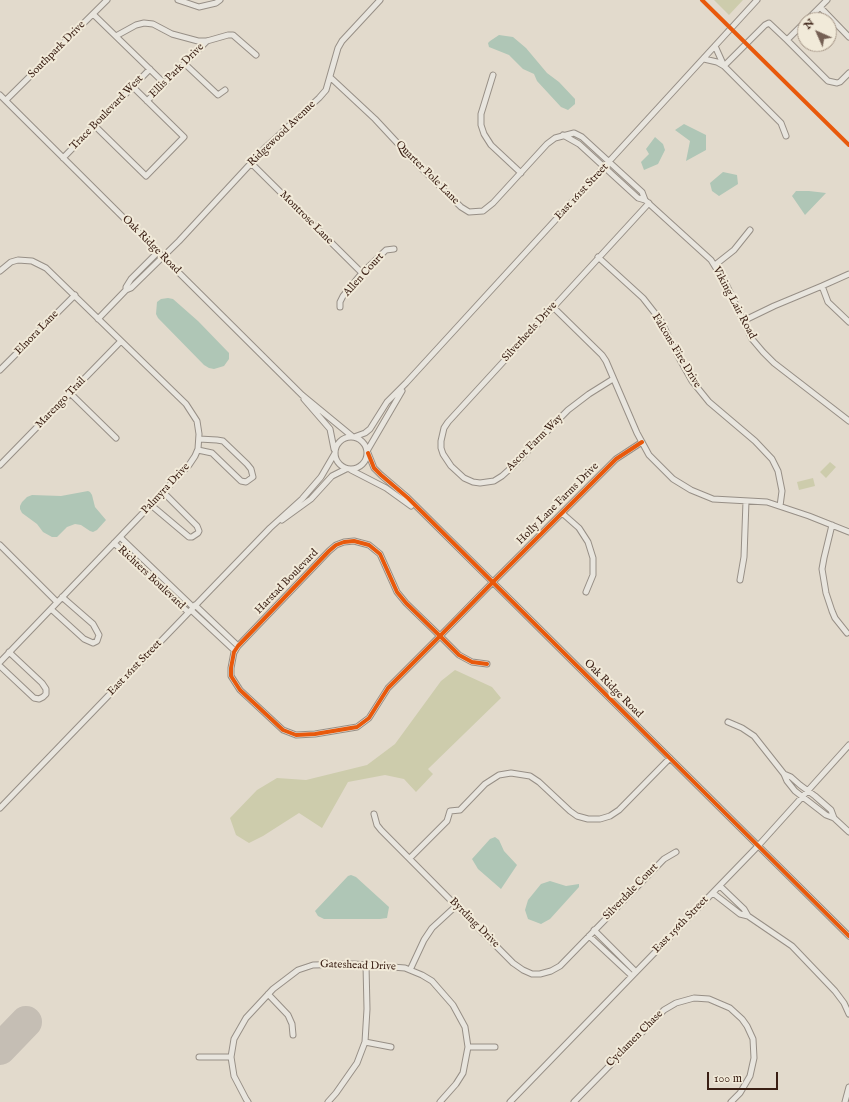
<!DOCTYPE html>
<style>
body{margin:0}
#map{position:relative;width:849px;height:1102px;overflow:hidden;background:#e2dacc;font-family:"IM FELL English",serif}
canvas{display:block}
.north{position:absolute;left:797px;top:12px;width:40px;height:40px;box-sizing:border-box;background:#f1ead9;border:1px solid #a8998a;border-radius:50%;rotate:315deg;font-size:11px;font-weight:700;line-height:16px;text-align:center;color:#3a1f14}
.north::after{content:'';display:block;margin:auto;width:14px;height:18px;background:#756054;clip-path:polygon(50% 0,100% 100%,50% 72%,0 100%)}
.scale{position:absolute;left:707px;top:1072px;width:71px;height:18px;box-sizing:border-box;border:2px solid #3a1f14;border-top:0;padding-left:5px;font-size:12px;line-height:14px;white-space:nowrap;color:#3a1f14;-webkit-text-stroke:3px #f1ead9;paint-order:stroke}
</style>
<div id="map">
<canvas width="849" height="1102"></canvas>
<div class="north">N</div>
<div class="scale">100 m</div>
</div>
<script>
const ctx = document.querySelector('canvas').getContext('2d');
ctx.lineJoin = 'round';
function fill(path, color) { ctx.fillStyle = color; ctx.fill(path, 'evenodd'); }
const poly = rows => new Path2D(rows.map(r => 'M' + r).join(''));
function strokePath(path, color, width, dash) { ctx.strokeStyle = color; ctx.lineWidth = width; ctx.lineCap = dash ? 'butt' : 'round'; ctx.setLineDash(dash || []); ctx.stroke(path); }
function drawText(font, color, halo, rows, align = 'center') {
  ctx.font = font + ' "IM FELL English",serif'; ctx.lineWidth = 4; ctx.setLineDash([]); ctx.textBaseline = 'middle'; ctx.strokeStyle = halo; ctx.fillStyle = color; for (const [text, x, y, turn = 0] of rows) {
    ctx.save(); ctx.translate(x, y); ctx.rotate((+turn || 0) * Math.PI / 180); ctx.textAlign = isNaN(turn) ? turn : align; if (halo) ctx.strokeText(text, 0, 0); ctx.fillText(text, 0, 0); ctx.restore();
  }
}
fill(poly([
 [714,0,743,0,729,15],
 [830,462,836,467,826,478,820,472],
 [813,478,815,486,799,490,797,482],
 [455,670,492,687,501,698,428,769,433,774,416,792,404,779,385,775,348,782,322,828,299,813,263,836,249,843,236,835,230,818,257,790,277,778,306,780,367,765,395,744,441,681]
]), '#cdccac');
fill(poly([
 [499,35,513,37,526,48,547,73,559,82,575,99,575,104,568,110,561,107,537,81,534,74,523,69,509,55,489,47,488,43,490,41],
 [684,124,706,135,706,150,686,161,690,141,675,130],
 [655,137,663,144,665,150,658,164,644,170,641,162,649,154,646,149],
 [723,172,737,175,738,184,719,196,712,191,710,183],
 [796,191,809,191,826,193,805,215,792,196],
 [168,298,173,299,198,321,229,353,229,359,224,366,214,369,209,368,204,365,158,318,156,314,157,302,161,299],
 [88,491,90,492,92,495,95,507,106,520,97,530,93,532,90,531,81,525,75,524,67,527,57,537,52,537,43,532,37,524,22,513,20,509,20,506,22,502,27,497,32,495,61,496],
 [495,837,499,840,504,851,517,865,501,889,478,869,472,859,490,839],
 [351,875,356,877,389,907,387,918,380,919,324,919,318,916,315,911,348,876],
 [550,881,566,886,579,884,579,887,550,919,541,924,528,919,525,910,528,900,541,884]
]), '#afc6b6');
strokePath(poly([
 [0,1049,26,1022]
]), '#c5beb4', 32);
const minor = poly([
 [178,0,199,7,216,3,220,0],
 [820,7,849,37],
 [93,14,165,84],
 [807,20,827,0],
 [116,36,136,25,144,23,153,24,172,34,198,41,207,41,228,35,233,35,256,55],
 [787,40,805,22],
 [715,46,724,66,781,123,786,136],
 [704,59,717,62,724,66],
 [185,64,218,95,225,90],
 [724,66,765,25,769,23,787,40,828,81,837,83,840,82,849,73],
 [493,75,481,114,481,125,484,134,491,145,521,173],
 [331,78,375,119,416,163,461,207,469,212,483,211,493,203,547,144,555,138,574,133,582,137,642,192,645,200],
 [0,95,302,395,353,437],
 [6,100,107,0],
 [147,101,207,41],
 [95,126,146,176,184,137,133,87],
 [563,135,579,144,638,198,645,200,711,260,727,286,752,339,763,352,774,363,849,421],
 [63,158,150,69],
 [251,163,362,273],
 [598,257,643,298,661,321,678,356,692,381,709,402,755,441,772,459,778,471,782,491,780,506],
 [715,265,734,250,750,230],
 [0,271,11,262,18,260,32,261,46,268,186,404,197,421,199,434,198,449,195,456,189,465,0,662],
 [822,286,828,302,849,322],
 [126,290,126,287,131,279,158,252],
 [340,307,340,302,343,296,362,273,386,250,394,249],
 [553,307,602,355,606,361,637,433,649,455,673,479,691,490,713,499,767,502,809,516,849,532],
 [98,319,126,290,131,288,179,241,266,147,319,98,326,90,338,48,342,41,380,0],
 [743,321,774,306,822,286,849,274],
 [0,370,75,295],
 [613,379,589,394,568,410,512,467,502,476,494,481,480,483,473,482,464,478,451,466,443,454,441,448,441,441,444,428,448,422,649,203],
 [70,393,116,438],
 [304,399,330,429,334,449],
 '335 453a16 16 0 1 1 32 0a16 16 0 1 1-32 0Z',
 [354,437,365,433,370,429,387,402,406,383,757,0],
 [198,450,212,453,241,481,246,482,253,477,251,469,247,464,223,441,217,440,199,439],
 [367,451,402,391],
 [368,453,374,468,381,475,408,498,849,936],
 [0,465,121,341],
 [351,470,386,488,411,506],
 [151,505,189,537,192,537,198,533,199,531,197,526,163,492],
 [562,513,579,528,588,542,593,558,593,575,586,592],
 [282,520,311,499,332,476,346,469],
 [832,525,824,558,822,569,826,593,832,611,835,618,847,633],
 [120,537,193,607],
 [114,543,188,612],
 [0,545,57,602],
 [740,580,744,557,746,501],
 [195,605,238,646],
 [51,609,84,639,93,643,97,641,99,635,93,624,62,597],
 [191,610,235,651],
 [487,664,472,662,459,655,440,636,406,603,397,592,380,554,369,545,354,541,344,542,336,545,329,551,238,646,234,652,231,668,231,676,240,690,283,730,296,735,315,734,357,727,369,718,388,688,440,636,492,583,616,459,642,442],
 [0,666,34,698,39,699,43,697,46,694,46,689,42,683,9,652],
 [728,722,742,728,754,736,784,774,787,781,795,791,826,815,834,818,849,832],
 [784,774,791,777,800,785,815,796,831,810,834,818],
 [0,808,270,528,302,499,321,477,335,453],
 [374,814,377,825,381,830,513,963,523,970,532,974,540,974,551,971,560,966,664,859,676,852],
 [410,858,447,821,450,811,460,810,485,784,499,775,511,773,530,776,539,782,570,811,577,816,588,819,600,819,610,816,619,810,670,758],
 [720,886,744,909,748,916],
 [713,893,740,914,748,916,792,946,835,991,844,1003,849,1014],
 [594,930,636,972],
 [589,936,632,976],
 [410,970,424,940,432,928,457,905],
 [268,994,288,1015,292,1024,293,1035],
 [365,1042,391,1047],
 [468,1047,495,1047],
 [199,1057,231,1057],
 [248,1102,246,1099,234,1076,231,1057,234,1039,246,1018,273,989,298,970,313,965,354,964,405,968,422,975,432,981,453,1005,465,1027,468,1047,463,1073,456,1084,440,1102],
 [328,1102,336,1093,357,1063,365,1042,367,1009,366,965],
 [510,1102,758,846,849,745],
 [574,1102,664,1010,676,1003,694,998,709,999,730,1008,742,1019,747,1026,753,1039,754,1058,750,1076,740,1093,731,1102],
 [845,1102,849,1087]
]);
strokePath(minor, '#978f86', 7);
strokePath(minor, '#e8e5de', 5);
strokePath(poly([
 [702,0,849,145],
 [368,453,374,468,381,475,408,498,849,936],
 [487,664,472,662,459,655,440,636,406,603,397,592,380,554,369,545,354,541,344,542,336,545,329,551,238,646,234,652,231,668,231,676,240,690,283,730,296,735,315,734,357,727,369,718,388,688,440,636,492,583,616,459,642,442]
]), '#e8590c', 4);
drawText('11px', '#3a1f14', '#f1ead9', [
 ["Southpark Drive",57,50,-45],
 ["Ellis Park Drive",177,71,-45],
 ["Trace Boulevard West",107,113,-46],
 ["Ridgewood Avenue",282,134,-44],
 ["Quarter Pole Lane",427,173,45],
 ["East 161st Street",582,192,-47],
 ["Montrose Lane",306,218,45],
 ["Oak Ridge Road",151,245,45],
 ["Allen Court",364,275,-48],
 ["Viking Lair Road",734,303,62],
 ["Silverheels Drive",530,332,-48],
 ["Elnora Lane",37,333,-46],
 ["Falcons Fire Drive",676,351,59],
 ["Marengo Trail",61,403,-46],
 ["Ascot Farm Way",535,443,-45],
 ["Palmyra Drive",166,489,-47],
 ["Holly Lane Farms Drive",558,504,-45],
 ["Richters Boulevard",151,578,43],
 ["Harstad Boulevard",287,582,-46],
 ["East 161st Street",135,668,-46],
 ["Oak Ridge Road",613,689,45],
 ["Silverdale Court",631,892,-46],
 ["Byrding Drive",474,923,45],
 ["East 156th Street",681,925,-46],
 ["Gateshead Drive",358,966,2],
 ["Cyclamen Chase",635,1039,-45]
]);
</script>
